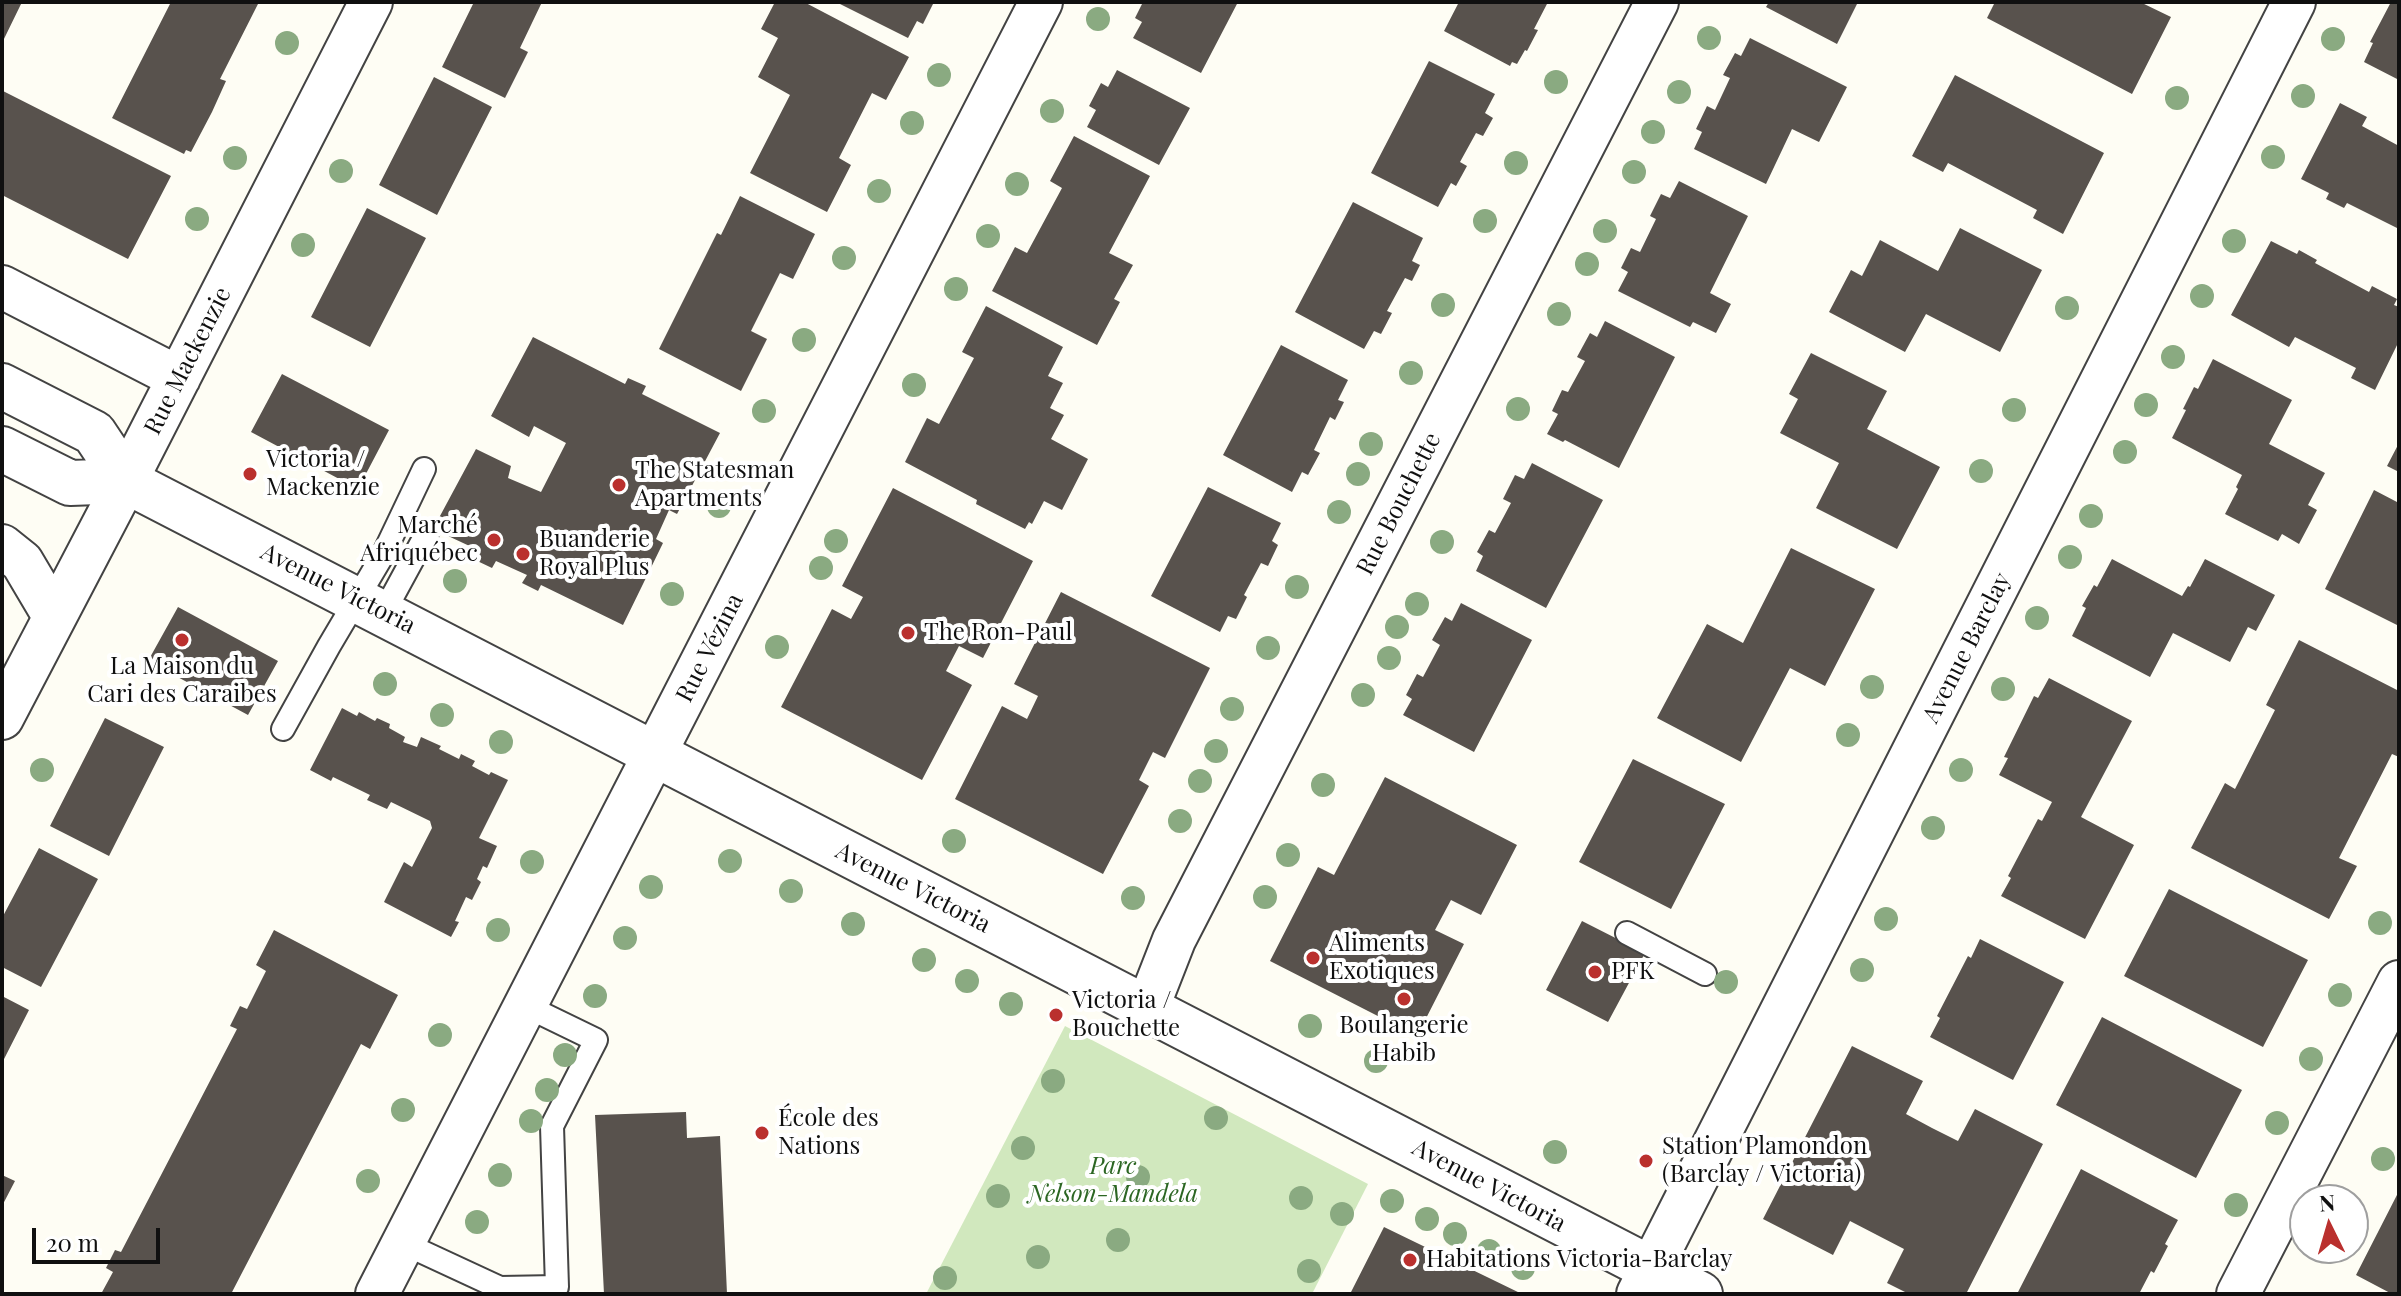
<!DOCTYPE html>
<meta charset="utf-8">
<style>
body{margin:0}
#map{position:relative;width:2401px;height:1296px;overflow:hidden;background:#fefdf4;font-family:"Playfair Display",serif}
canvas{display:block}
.frame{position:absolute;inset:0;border:4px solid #101010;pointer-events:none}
.north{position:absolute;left:2289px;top:1184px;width:80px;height:80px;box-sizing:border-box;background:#fff;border:2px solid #9f9f9f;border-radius:50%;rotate:355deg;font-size:22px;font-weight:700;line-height:32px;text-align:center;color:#101010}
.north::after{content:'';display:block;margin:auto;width:28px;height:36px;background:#ba302e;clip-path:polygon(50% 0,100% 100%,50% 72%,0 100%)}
.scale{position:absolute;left:32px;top:1228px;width:128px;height:36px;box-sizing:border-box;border:4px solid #101010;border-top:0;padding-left:10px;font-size:24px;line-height:28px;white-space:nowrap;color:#101010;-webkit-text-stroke:6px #fff;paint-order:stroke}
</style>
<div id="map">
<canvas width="2401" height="1296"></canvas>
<div class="frame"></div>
<div class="north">N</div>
<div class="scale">20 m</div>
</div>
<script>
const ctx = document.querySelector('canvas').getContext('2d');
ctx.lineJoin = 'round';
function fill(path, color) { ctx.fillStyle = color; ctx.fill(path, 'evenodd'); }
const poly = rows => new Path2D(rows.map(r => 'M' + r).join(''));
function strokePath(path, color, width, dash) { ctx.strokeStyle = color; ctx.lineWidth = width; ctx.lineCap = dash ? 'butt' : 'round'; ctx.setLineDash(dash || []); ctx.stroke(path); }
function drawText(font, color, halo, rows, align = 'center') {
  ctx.font = font + ' "Playfair Display",serif'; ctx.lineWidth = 8; ctx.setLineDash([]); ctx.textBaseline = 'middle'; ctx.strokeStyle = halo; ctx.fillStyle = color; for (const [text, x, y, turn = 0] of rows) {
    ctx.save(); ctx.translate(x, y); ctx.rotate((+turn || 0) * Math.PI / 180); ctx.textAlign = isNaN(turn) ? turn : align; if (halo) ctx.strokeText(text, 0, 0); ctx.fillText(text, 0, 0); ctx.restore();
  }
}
fill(poly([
 [1065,1026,1368,1184,1312,1294,926,1294]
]), '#d1e8be');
fill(poly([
 [2,2,22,2,2,43],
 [171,2,259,2,220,79,226,81,212,112,191,152,186,150,184,154,112,118],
 [474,2,542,2,520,48,528,52,505,98,442,67],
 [775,2,804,2,909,57,886,100,872,93,839,158,851,165,827,212,750,173,790,95,758,77,778,38,761,29],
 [836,2,934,2,923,24,917,21,908,38],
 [1143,2,1238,2,1201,73,1133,38,1142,22,1135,18],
 [1459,2,1548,2,1534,29,1538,30,1527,51,1525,50,1517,64,1512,62,1510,66,1444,31],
 [1769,2,1858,2,1837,44,1766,7],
 [1995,2,2140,2,2171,17,2132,94,1987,18],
 [2391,2,2399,2,2399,80,2364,62,2373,43,2370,42],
 [1750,38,1847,87,1819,142,1792,129,1766,184,1694,149,1702,132,1696,129,1707,106,1715,110,1730,78,1723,75,1735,53,1741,56],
 [1429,61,1495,94,1485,113,1493,118,1483,136,1476,133,1460,162,1467,166,1456,186,1451,183,1438,207,1371,173],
 [1117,70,1190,108,1159,165,1087,127,1096,110,1089,106,1101,83,1108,87],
 [1955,75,2104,153,2063,234,2033,218,2037,210,1948,163,1943,172,1912,156],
 [434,77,492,107,437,215,379,185],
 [3,91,171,176,128,259,2,195],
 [2340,103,2367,117,2362,126,2399,146,2399,229,2347,203,2344,208,2326,199,2329,193,2301,179],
 [1074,136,1150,176,1109,253,1133,265,1114,299,1120,302,1097,345,992,291,1015,247,1027,253,1062,188,1050,181],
 [1679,181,1748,216,1710,293,1731,304,1716,333,1693,322,1690,327,1618,291,1628,272,1621,268,1631,248,1640,252,1656,219,1650,216,1661,194,1670,198],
 [740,196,815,234,793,279,780,273,751,331,767,339,741,391,659,349,717,233,721,235],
 [1353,202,1423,238,1412,261,1420,265,1412,281,1405,278,1387,311,1392,313,1381,334,1374,331,1364,349,1295,312],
 [367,208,426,238,370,347,311,317],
 [1960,228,2042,270,2000,352,1926,314,1905,352,1829,312,1851,270,1862,276,1880,240,1938,271],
 [2271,241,2297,254,2299,250,2317,260,2315,263,2369,292,2372,286,2397,299,2394,305,2399,307,2399,341,2375,390,2351,378,2356,368,2295,337,2289,347,2231,315],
 [986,306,1063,347,1048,376,1063,383,1050,408,1064,415,1051,439,1088,459,1062,510,1044,501,1032,524,1029,522,1025,529,976,504,977,500,905,462,927,418,939,424,974,358,962,352],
 [1605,321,1675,357,1619,468,1565,440,1563,442,1547,434,1558,414,1552,411,1562,390,1568,392,1585,361,1577,357,1590,333,1597,337],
 [533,337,625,384,628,378,646,386,642,394,720,433,677,514,669,510,656,539,663,543,623,625,541,585,538,591,522,583,527,575,496,561,492,568,471,558,476,549,433,529,476,449,511,466,508,478,541,492,566,443,534,426,529,437,491,416],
 [1281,345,1348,380,1338,400,1344,402,1335,420,1330,417,1314,450,1320,453,1308,475,1302,472,1292,492,1223,455],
 [1811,353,1887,391,1867,429,1940,467,1897,549,1816,508,1839,463,1780,433,1798,399,1789,394],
 [2213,359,2292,400,2269,444,2325,473,2308,505,2317,510,2299,544,2282,534,2278,541,2225,514,2238,489,2236,487,2242,475,2172,438,2186,410,2183,409,2194,387,2198,389],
 [282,374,389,430,358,489,251,432],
 [2399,443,2399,472,2387,466],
 [1532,463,1603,500,1546,608,1476,571,1483,556,1477,552,1489,530,1495,533,1511,503,1503,499,1515,475,1524,479],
 [1208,487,1281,523,1272,541,1278,545,1268,566,1261,563,1244,595,1247,597,1236,619,1228,616,1220,632,1151,596],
 [893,488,1033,561,983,658,959,646,946,671,972,685,922,780,781,707,832,609,851,619,863,597,842,586],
 [2374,490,2397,502,2399,497,2399,626,2325,589],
 [1791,548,1875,589,1825,686,1790,668,1741,762,1657,718,1707,624,1743,643],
 [2112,559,2182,596,2188,586,2190,587,2205,559,2275,595,2256,631,2248,627,2230,662,2173,633,2150,677,2072,636,2086,608,2082,606,2094,585,2097,587],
 [1061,592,1210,668,1165,758,1153,752,1139,780,1149,786,1103,874,955,799,1002,706,1027,719,1038,696,1014,684],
 [1461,603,1532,640,1474,752,1403,715,1412,699,1406,695,1417,674,1423,677,1440,645,1432,640,1445,617,1452,621],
 [178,607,278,661,248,715,148,661],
 [2299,640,2399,691,2399,757,2392,754,2339,858,2357,866,2329,919,2191,848,2225,783,2235,789,2275,710,2266,705],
 [2049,678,2132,721,2081,817,2134,845,2085,939,2001,896,2011,878,2008,876,2038,819,2042,821,2052,802,1999,775,2008,758,2004,757,2034,696,2038,698],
 [342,708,357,716,359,712,375,721,377,718,390,724,389,728,405,737,403,742,417,747,421,737,441,746,439,749,459,759,461,754,475,761,472,766,489,775,491,772,508,780,479,838,497,846,487,868,483,866,477,879,481,882,472,900,466,897,455,921,459,922,451,937,384,902,404,862,412,867,432,828,430,821,391,802,387,809,367,800,370,795,333,777,331,781,310,770],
 [105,718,164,747,109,856,50,826],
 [1633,759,1725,804,1671,909,1579,862],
 [1385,777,1517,845,1481,915,1451,900,1435,930,1464,944,1417,1036,1270,961,1318,867,1334,875],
 [39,848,98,879,41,987,2,967,2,918],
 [2169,889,2308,960,2263,1047,2124,976],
 [1582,921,1645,953,1608,1022,1546,990],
 [274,930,398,995,370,1049,361,1044,231,1294,101,1294,113,1272,106,1268,115,1250,121,1252,237,1029,230,1026,240,1006,247,1009,266,971,256,965],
 [1980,939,2064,982,2013,1080,1930,1037,1940,1018,1937,1016,1968,956,1971,958],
 [2,996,29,1010,2,1063],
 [2102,1017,2242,1090,2196,1178,2056,1105],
 [1852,1046,1923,1081,1906,1114,1932,1128,1958,1141,1975,1109,2043,1144,1966,1294,1909,1294,1887,1283,1904,1249,1850,1221,1833,1255,1763,1219],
 [686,1112,687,1138,720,1136,727,1294,604,1294,595,1115],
 [2081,1169,2178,1220,2165,1244,2168,1246,2154,1273,2151,1271,2139,1294,2017,1294],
 [2,1175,15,1181,2,1206],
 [2399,1191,2399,1294,2392,1294,2356,1275],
 [1384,1227,1522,1294,1350,1294]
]), '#58524d');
const service = poly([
 [384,612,428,531],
 [283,729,329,646,384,553,424,469],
 [1627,933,1705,974],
 [403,1243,500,1288,557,1287,552,1126,596,1040,526,1006]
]);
const minor = poly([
 [2,287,179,378],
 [2,546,22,562,54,616],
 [2,718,126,481,371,2],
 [1147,1009,1174,940,1657,2],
 [377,1294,1041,2],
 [1638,1294,2294,2],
 [2238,1294,2399,982]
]);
const tertiary = poly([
 [2,386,94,433,126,481],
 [2,449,70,483,126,481,1700,1294]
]);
strokePath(service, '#434343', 26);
strokePath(minor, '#434343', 46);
strokePath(tertiary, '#434343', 48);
strokePath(service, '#fff', 22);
strokePath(minor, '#fff', 42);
strokePath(tertiary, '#fff', 44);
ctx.fillStyle = '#8aaa81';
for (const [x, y] of [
 [1098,19],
 [1709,38],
 [2333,39],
 [287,43],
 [939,75],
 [1556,82],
 [1679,92],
 [2303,96],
 [2177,98],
 [1052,111],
 [912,123],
 [1653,132],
 [2273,157],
 [235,158],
 [1516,163],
 [341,171],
 [1634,172],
 [1017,184],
 [879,191],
 [197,219],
 [1485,221],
 [1605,231],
 [988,236],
 [2234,241],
 [303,245],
 [844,258],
 [1587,264],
 [956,289],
 [2202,296],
 [1443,305],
 [2067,308],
 [1559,314],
 [804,340],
 [2173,357],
 [1411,373],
 [914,385],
 [2146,405],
 [1518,409],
 [2014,410],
 [764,411],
 [1371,444],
 [2125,452],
 [1981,471],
 [1358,474],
 [719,506],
 [1339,512],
 [2091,516],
 [836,541],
 [1442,542],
 [2070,557],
 [821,568],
 [455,581],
 [1297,587],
 [672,594],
 [1417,604],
 [2037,618],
 [1397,627],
 [777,647],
 [1268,648],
 [1389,658],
 [385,684],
 [1872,687],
 [2003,689],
 [1363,695],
 [1232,709],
 [442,715],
 [1848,735],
 [501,742],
 [1216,751],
 [42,770],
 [1961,770],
 [1200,781],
 [1323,785],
 [1180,821],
 [1933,828],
 [954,841],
 [1288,855],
 [730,861],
 [532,862],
 [651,887],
 [791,891],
 [1265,897],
 [1133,898],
 [1886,919],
 [2380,923],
 [853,924],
 [498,930],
 [625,938],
 [924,960],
 [1862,970],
 [967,981],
 [1726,982],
 [2340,995],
 [595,996],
 [1011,1004],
 [1310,1026],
 [440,1035],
 [565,1055],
 [2311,1059],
 [1376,1061],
 [1053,1081],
 [547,1090],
 [403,1110],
 [1216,1118],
 [531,1121],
 [2277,1123],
 [1023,1148],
 [1555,1152],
 [2383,1159],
 [500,1175],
 [1138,1177],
 [368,1181],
 [998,1196],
 [1301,1198],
 [1392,1201],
 [2236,1205],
 [1342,1214],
 [1427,1219],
 [477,1222],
 [1455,1234],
 [1118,1240],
 [1489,1251],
 [1038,1257],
 [1523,1268],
 [1309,1271],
 [945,1278]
]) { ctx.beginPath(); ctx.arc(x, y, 12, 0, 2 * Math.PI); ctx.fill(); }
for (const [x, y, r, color] of [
 [250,474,8,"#ba302e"],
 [619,485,8,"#ba302e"],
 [494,540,8,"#ba302e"],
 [523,554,8,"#ba302e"],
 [908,633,8,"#ba302e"],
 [182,640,8,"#ba302e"],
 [1313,958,8,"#ba302e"],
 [1595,972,8,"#ba302e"],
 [1404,999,8,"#ba302e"],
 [1056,1015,8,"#ba302e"],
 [762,1133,8,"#ba302e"],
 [1646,1161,8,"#ba302e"],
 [1410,1260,8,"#ba302e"]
]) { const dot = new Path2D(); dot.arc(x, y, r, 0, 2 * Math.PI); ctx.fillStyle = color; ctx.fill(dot); strokePath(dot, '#fff', 3); }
drawText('24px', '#101010', '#fff', [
 ["Rue Mackenzie",188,361,-63],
 ["Rue Bouchette",1399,504,-63],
 ["Avenue Victoria",338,589,27],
 ["Rue Vézina",710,648,-63],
 ["Avenue Barclay",1967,648,-63],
 ["Avenue Victoria",913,888,27],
 ["Avenue Victoria",1489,1186,28]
]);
drawText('24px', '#101010', '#fff', [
 ["Victoria /",266,460],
 ["Mackenzie",266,488],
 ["The Statesman",635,471],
 ["Apartments",635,499],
 ["Marché",478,526,"right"],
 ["Afriquébec",478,554,"right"],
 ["Buanderie",539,540],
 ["Royal Plus",539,568],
 ["The Ron-Paul",924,633],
 ["La Maison du",182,667,"center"],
 ["Cari des Caraibes",182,695,"center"],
 ["Aliments",1329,944],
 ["Exotiques",1329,972],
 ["PFK",1611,972],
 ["Victoria /",1072,1001],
 ["Bouchette",1072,1029],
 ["Boulangerie",1404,1026,"center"],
 ["Habib",1404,1054,"center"],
 ["École des",778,1119],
 ["Nations",778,1147],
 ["Station Plamondon",1662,1147],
 ["(Barclay / Victoria)",1662,1175],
 ["Habitations Victoria-Barclay",1426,1260]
], 'left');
drawText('italic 24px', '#2c6623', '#fff', [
 ["Parc",1113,1167],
 ["Nelson-Mandela",1113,1195]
]);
</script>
